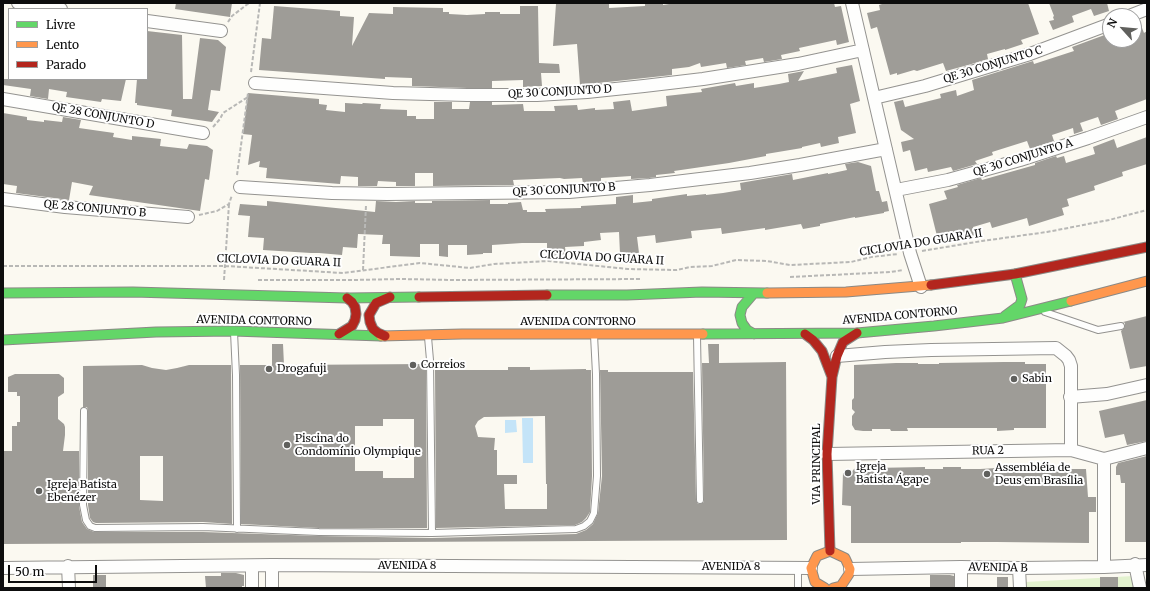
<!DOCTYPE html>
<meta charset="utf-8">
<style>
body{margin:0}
#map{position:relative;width:1150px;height:591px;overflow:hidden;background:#fbf9f1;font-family:Merriweather,serif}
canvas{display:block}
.frame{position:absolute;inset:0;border:4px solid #0d0d0d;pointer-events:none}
.legend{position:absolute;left:8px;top:8px;width:140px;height:72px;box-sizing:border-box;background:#fff;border:1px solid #9e9e9e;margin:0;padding:5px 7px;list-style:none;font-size:12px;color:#0d0d0d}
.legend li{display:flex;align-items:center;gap:8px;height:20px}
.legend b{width:20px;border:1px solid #9e9e9e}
.north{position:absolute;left:1102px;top:8px;width:40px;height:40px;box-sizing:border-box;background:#fff;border:1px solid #9e9e9e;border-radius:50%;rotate:297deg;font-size:11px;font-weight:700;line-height:16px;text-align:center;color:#0d0d0d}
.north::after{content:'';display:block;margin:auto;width:14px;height:18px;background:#60605d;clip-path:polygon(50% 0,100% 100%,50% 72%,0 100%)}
.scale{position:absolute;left:8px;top:565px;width:89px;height:18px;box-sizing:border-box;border:2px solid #0d0d0d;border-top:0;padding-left:5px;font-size:12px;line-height:14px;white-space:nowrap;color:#0d0d0d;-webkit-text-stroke:3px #fff;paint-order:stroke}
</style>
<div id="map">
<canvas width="1150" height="591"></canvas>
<div class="frame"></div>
<ul class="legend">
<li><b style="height:5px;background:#63d668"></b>Livre</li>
<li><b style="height:5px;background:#ff974d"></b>Lento</li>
<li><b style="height:5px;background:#b3261e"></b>Parado</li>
</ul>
<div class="north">N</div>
<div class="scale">50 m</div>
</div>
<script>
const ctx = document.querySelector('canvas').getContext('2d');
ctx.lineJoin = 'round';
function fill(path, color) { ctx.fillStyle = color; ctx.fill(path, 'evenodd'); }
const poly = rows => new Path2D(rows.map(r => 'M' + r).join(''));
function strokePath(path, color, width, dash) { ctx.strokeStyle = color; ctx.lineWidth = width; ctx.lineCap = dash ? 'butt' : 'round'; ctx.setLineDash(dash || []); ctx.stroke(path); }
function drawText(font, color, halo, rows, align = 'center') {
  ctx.font = font + ' Merriweather,serif'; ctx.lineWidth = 4; ctx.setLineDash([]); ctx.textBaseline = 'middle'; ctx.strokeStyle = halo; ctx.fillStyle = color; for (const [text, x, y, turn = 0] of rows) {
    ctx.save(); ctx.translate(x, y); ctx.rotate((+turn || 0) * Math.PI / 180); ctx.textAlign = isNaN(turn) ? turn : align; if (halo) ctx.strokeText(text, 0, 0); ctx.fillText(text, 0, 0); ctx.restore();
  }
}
fill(poly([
 [1133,576,1136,588,1026,588,1026,582]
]), '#e3f2cf');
fill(poly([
 [522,418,533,418,533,463,523,463],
 [505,420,516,420,517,432,505,433]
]), '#c4e4f8');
fill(poly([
 [176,3,232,3,230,17,175,9],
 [571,3,609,3,609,8,645,6,645,3,663,3,663,5,675,3,834,3,835,7,841,6,849,42,837,45,836,40,799,48,800,51,781,55,782,59,764,62,763,58,745,61,746,65,727,68,726,63,701,67,700,63,689,67,672,69,672,75,580,85,577,44,553,46,556,4],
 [885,3,1028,3,1039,34,1021,40,1023,44,1005,50,1005,49,987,54,988,59,968,65,946,71,943,63,917,71,914,70,897,75,897,73,890,75,877,27,871,29,867,13,880,10,879,5],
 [1049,3,1107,3,1109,11,1094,16,1091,9,1072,16,1074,22,1053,30,1049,21,1054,20,1053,17,1054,16],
 [274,6,340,11,340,16,354,17,352,46,369,13,393,14,393,7,443,8,443,12,449,12,449,14,467,15,485,14,485,12,500,12,500,14,520,14,520,6,538,6,539,63,559,64,560,73,541,73,542,86,523,87,523,80,492,81,492,88,467,88,412,86,412,78,385,77,385,79,259,70,262,38,271,39],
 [1139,20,1144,33,1147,31,1147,99,1115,111,1118,119,1101,125,1098,117,1080,123,1083,131,1074,134,1073,128,1052,135,1054,141,1030,149,1027,141,992,152,993,155,975,161,977,164,953,171,951,167,928,172,927,168,915,171,910,150,903,152,901,142,914,139,901,130,894,102,903,100,905,107,941,98,940,94,956,90,957,96,974,90,972,80,1033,61,1034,64,1074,51,1072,47,1110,33,1110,40,1134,40,1134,22],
 [147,31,182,35,183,99,192,99,200,38,218,40,226,47,220,91,211,90,208,110,219,112,212,122,171,116,172,110,137,105,137,103,135,103,137,79,147,79],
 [852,65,860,101,850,104,856,133,838,137,839,143,821,147,820,143,802,147,802,148,766,154,766,156,729,163,674,171,675,173,656,175,656,177,649,178,631,179,631,176,601,178,601,182,583,183,582,178,564,179,560,178,513,180,514,185,433,186,433,173,415,173,415,186,396,186,396,182,378,181,377,186,358,186,358,177,341,176,340,184,266,178,267,168,259,167,260,161,248,165,252,135,243,134,248,93,319,99,319,104,327,105,326,110,345,112,345,103,362,104,363,103,381,104,380,109,407,110,407,116,416,116,416,119,434,119,434,102,452,102,452,109,469,109,470,102,492,102,492,105,523,104,524,111,555,111,554,106,577,105,578,110,595,108,595,110,614,109,613,102,630,100,632,111,667,106,666,96,702,92,701,89,735,83,736,86,754,83,754,88,779,84,789,82,788,74,804,71,798,81,837,73,836,68],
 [3,79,126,79,121,101,102,99,101,102,66,97,67,92,49,89,48,99,30,96,31,89,3,85],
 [3,113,27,117,27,120,44,122,44,120,62,122,63,117,81,120,79,128,114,133,113,137,132,140,132,136,161,139,160,146,187,149,189,144,207,146,213,150,209,180,205,179,200,211,89,195,93,186,72,182,69,200,16,193,17,186,3,184],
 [1147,137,1147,164,1122,172,1123,176,1094,186,1095,190,1067,199,1069,206,1062,208,1064,215,1029,226,1027,218,992,228,990,222,973,227,975,235,958,240,955,232,937,236,929,204,947,199,944,191,958,187,957,185,981,178,982,180,996,176,1035,165,1035,163,1056,156,1057,158,1064,156,1066,163,1095,154,1093,147,1114,139,1117,148],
 [858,162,871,166,876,191,879,191,882,202,887,201,889,211,884,212,884,213,855,218,855,217,820,224,820,226,803,229,801,224,765,230,765,228,722,234,721,228,691,231,692,238,656,243,655,235,637,237,639,253,620,254,619,232,600,233,601,240,584,242,584,246,565,247,566,255,547,256,547,243,522,243,492,245,492,253,483,253,483,254,467,255,467,245,448,245,448,257,439,256,439,244,420,244,420,257,390,256,390,244,382,244,383,235,358,234,357,248,343,247,342,255,319,253,311,253,263,250,264,238,248,237,250,216,238,215,240,204,267,206,267,201,375,212,376,201,396,202,415,201,415,203,432,203,432,201,490,200,490,204,508,204,508,203,521,202,523,210,527,210,527,212,546,212,545,209,581,208,581,206,616,204,616,197,633,195,633,203,652,201,652,199,687,194,687,196,706,194,706,195,723,193,741,190,740,183,792,174,793,180,828,173,828,174,847,170,845,164],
 [1147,316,1147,366,1130,369,1121,331,1125,327,1125,323,1123,322],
 [272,344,283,344,284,365,426,364,427,528,319,528,241,524,240,365,272,365],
 [383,419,414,419,414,478,383,478,383,471,355,471,355,426,383,426],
 [708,344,719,344,719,363,786,362,787,540,3,544,3,451,12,451,12,426,17,426,17,422,20,422,20,396,17,396,17,392,8,392,8,377,15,374,59,374,64,378,64,393,58,397,58,419,64,424,65,427,65,435,63,451,79,451,79,506,82,522,87,529,94,532,203,532,319,536,432,538,576,534,586,530,593,524,598,513,602,476,600,370,608,370,608,372,693,372,696,500,698,504,700,504,704,502,704,500,702,363,709,363],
 [1004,362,1025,362,1025,364,1046,364,1046,428,1014,428,1014,430,997,431,997,428,907,428,908,431,891,431,890,429,872,429,872,431,863,431,855,430,852,425,852,416,855,412,852,409,852,400,854,398,854,365,896,363,918,363,918,364,939,364,939,363],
 [142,365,152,368,166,370,177,368,189,365,231,365,232,524,203,522,96,523,93,522,90,518,88,505,88,411,87,407,83,407,83,366],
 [140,456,163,456,163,501,140,500],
 [508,367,530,367,530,370,586,369,586,370,591,370,592,476,590,512,586,518,582,522,575,525,436,528,435,370,508,370],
 [545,416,546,484,547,484,547,509,505,509,504,484,517,484,517,475,497,475,497,450,494,450,495,438,478,437,475,426,478,421,484,417],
 [1147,400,1147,441,1127,445,1124,434,1105,438,1099,411],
 [1147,456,1147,542,1125,542,1125,483,1121,483,1120,475,1116,475,1116,467,1118,463],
 [872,466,872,468,925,467,925,469,943,469,943,467,961,467,961,469,980,469,1014,467,1014,469,1033,469,1033,467,1050,467,1050,469,1086,469,1088,497,1096,497,1096,512,1089,512,1089,543,997,542,961,542,961,543,851,543,851,506,842,505,843,473,851,473,854,469,859,467,863,469],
 [221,573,236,573,244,575,244,586,242,586,242,588,206,588,205,576,221,576],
 [93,575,106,575,106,588,93,588],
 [930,575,950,575,954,576,954,588,930,588],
 [997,577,1008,577,1008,588,997,588],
 [1100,577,1118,577,1118,587,1100,587]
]), '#9e9c97');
const lane = poly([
 [1045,312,1098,330,1121,326],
 [234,332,236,375,237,529],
 [697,336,700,500],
 [428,337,430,360,432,533],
 [84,411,83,505,86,520,90,526,95,528,203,527,319,532,432,533,576,529,584,526,590,521,594,513,597,476,596,374,594,335],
 [798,568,798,588]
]);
const street = poly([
 [18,3,61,9],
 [852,3,910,253,921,287],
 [1129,16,1147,9],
 [147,21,221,31],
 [255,83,393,93,467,95,537,95,587,92,644,86,703,79,798,64,863,50],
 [874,98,925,86,1030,54,1110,24],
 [3,99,203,133],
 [240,187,332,193,387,194,569,192,650,185,750,173,800,165,886,149],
 [896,190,948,180,1020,160,1088,138,1147,117],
 [3,199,65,207,188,217],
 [837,356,885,352,931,350,1056,348,1066,356,1069,360,1071,366,1071,450],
 [1070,397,1107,394,1147,385],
 [827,454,1071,450,1104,459,1147,448],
 [1135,564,1140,588],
 [272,565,272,588],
 [68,566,69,588],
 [252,566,252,588],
 [961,567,961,588],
 [1104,567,1104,459],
 [3,568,272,565,811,568],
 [1019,568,1020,588],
 [850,569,961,567,1019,568,1104,567,1147,565]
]);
const fast = poly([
 [3,293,133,292,347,298,419,297],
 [754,293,742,307,740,315,742,323,747,330,754,334],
 [547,295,627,295,702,292,767,293],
 [1005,316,1020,305,1022,299,1015,274],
 [703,334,857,333,934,326,1003,318,1071,301],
 [3,340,156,332,233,331,381,336]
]);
const slow = poly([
 [767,293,846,292,931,285],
 [1071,301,1147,281],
 [381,336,462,334,703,334],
 [825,588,815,582,811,568,817,556,830,551,845,558,850,569,849,574,841,586,833,588]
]);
const jam = poly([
 [931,285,1015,274,1147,247],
 [419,297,547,295],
 [339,334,352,326,355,320,356,314,355,307,352,302,347,298],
 [805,334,813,340,822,351,832,377],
 [385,336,378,333,373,329,370,322,369,315,376,303,390,297],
 [830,551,827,454,832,377,837,356,843,342,857,333]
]);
strokePath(lane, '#949390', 8);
strokePath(street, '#949390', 14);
strokePath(fast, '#8b8a86', 11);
strokePath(slow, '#8b8a86', 11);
strokePath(jam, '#8b8a86', 11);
strokePath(poly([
 [228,22,232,16,249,3],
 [251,72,260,3],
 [213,127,220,119,223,113,248,97],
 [237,175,248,93],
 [199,215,217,211,229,204,232,195],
 [922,251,982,241,1047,232,1109,220,1147,210],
 [3,266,225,266,343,273,420,263,470,268,494,264,548,261,628,269,677,270,690,267,712,266,736,260,767,261,790,265,851,262,871,257,898,254],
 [363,270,366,205],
 [790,277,891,272,903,270],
 [224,280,229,204],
 [258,280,354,280,401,279,454,280,642,279]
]), '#b8b8b6', 2, [4, 2]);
strokePath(lane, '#fefefd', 6);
strokePath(street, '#fefefd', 12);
strokePath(fast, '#63d668', 9);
strokePath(slow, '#ff974d', 9);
strokePath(jam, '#b3261e', 9);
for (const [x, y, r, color] of [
 [413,365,4,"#60605d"],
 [269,369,4,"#60605d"],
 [1014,379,4,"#60605d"],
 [287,445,4,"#60605d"],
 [848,473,4,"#60605d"],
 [987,474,4,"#60605d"],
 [39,491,4,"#60605d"]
]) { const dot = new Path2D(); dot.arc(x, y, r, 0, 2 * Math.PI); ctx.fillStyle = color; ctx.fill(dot); strokePath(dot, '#fff', 1.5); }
drawText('11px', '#0d0d0d', '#fff', [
 ["QE 30 CONJUNTO C",993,65,-17],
 ["QE 30 CONJUNTO D",560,92,-3],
 ["QE 28 CONJUNTO D",103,116,10],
 ["QE 30 CONJUNTO A",1023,158,-17],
 ["QE 30 CONJUNTO B",564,190,-3],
 ["QE 28 CONJUNTO B",95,209,5],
 ["CICLOVIA DO GUARA II",921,243,-9],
 ["CICLOVIA DO GUARA II",602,258,3],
 ["CICLOVIA DO GUARA II",279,261,2],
 ["AVENIDA CONTORNO",900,316,-5],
 ["AVENIDA CONTORNO",254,321,1],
 ["AVENIDA CONTORNO",578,322],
 ["RUA 2",988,451,-1],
 ["VIA PRINCIPAL",817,464,-90],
 ["AVENIDA 8",407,566],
 ["AVENIDA 8",731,567],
 ["AVENIDA B",998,568,1]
]);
drawText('11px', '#0d0d0d', '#fff', [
 ["Correios",421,365],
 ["Drogafuji",277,369],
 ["Sabin",1022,379],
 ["Piscina do",295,439],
 ["Condomínio Olympique",295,452],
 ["Igreja",856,467],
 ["Batista Ágape",856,480],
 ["Assembléia de",995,468],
 ["Deus em Brasília",995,481],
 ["Igreja Batista",47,485],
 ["Ebenézer",47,498]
], 'left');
</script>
